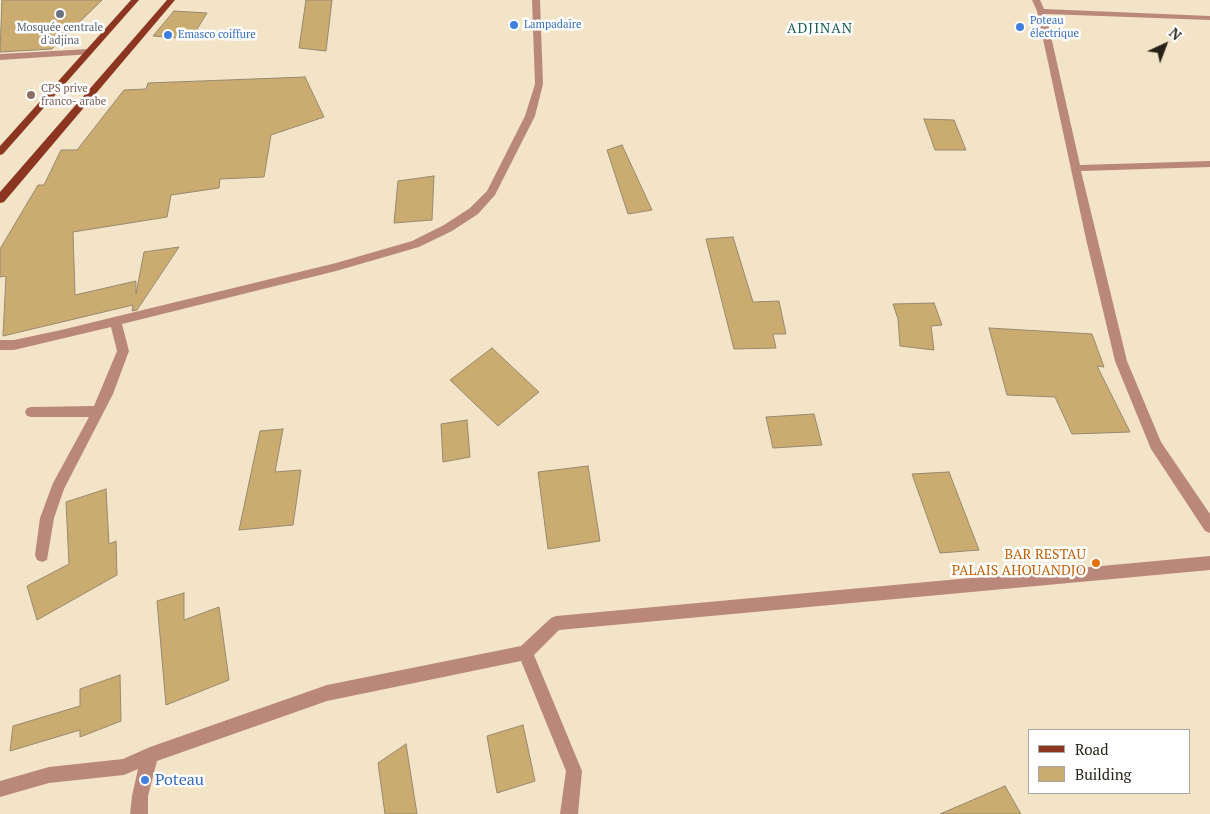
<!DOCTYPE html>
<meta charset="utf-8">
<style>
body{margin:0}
#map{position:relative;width:1210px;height:814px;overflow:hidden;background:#f3e4c7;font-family:"PT Serif",serif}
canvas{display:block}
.legend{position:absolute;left:1028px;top:729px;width:162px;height:65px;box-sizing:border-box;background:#fff;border:1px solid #a9a7a3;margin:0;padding:6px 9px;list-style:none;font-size:15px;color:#282318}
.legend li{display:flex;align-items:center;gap:10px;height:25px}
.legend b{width:25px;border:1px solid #a9a7a3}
.north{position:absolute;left:1140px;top:20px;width:50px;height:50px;-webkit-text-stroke:4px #fff;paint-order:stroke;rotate:43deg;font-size:14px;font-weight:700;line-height:20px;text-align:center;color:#282318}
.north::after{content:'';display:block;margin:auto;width:18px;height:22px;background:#282318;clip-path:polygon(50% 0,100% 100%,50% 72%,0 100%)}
</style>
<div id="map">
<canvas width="1210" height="814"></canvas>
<ul class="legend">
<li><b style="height:6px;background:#8c3621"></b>Road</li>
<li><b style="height:14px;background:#caac71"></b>Building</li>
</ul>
<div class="north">N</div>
</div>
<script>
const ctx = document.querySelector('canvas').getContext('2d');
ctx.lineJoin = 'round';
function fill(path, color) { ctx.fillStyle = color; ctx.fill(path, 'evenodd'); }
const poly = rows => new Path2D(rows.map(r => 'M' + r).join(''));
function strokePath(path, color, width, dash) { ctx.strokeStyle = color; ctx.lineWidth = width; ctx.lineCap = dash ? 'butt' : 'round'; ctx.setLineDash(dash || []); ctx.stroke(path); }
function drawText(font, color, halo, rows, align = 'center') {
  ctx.font = font + ' "PT Serif",serif'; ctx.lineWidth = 5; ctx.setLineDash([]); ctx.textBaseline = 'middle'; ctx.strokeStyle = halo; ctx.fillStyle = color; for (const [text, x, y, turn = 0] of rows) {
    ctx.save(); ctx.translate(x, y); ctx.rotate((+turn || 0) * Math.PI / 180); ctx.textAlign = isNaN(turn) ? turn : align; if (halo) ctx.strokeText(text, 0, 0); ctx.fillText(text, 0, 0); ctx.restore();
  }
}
const building = poly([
 [2,0,102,0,52,49,0,52,2,0],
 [306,0,332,0,326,51,299,48,306,0],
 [174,11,207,13,191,39,153,36,174,11],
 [305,77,324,117,271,135,264,177,220,179,219,188,171,195,167,217,73,232,75,295,136,281,136,294,144,252,179,247,137,310,132,311,133,305,3,336,6,276,0,277,0,249,38,185,44,185,61,150,77,150,124,90,146,89,148,83,305,77],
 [924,119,954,120,966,150,935,150,924,119],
 [622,145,652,210,628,214,607,150,622,145],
 [434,176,432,220,394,223,398,181,434,176],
 [733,237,753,302,779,301,786,334,773,334,776,348,734,349,706,239,733,237],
 [934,303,942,325,931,326,934,350,900,346,898,319,893,304,934,303],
 [989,328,1092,334,1104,367,1097,366,1130,432,1072,434,1055,397,1007,395,989,328],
 [492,348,539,392,498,426,450,380,492,348],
 [814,414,822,445,773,448,766,417,814,414],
 [467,420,470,457,443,462,441,424,467,420],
 [283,429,275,472,301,470,293,525,239,530,260,431,283,429],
 [588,466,600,541,548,549,538,472,588,466],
 [949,472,979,550,940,553,912,474,949,472],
 [106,489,109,544,116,541,117,575,37,620,27,586,69,564,66,502,106,489],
 [184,593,184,620,219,607,229,680,166,705,157,601,184,593],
 [120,675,121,721,80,737,80,730,10,751,13,726,80,706,80,689,120,675],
 [523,725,535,781,497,793,487,736,523,725],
 [406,744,417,814,385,814,378,763,406,744],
 [1005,786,1021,814,940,814,1005,786]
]);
fill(building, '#caac71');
strokePath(building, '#97896e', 1);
fill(poly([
 [532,0,540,0,543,84,535,116,495,195,478,214,452,231,419,247,336,271,122,324,129,351,113,394,64,489,54,518,47,560,42,562,37,560,35,555,40,518,53,483,89,417,31,417,27,416,25,412,27,408,31,407,94,406,117,351,111,327,14,350,0,350,0,340,14,340,61,330,336,263,412,241,444,225,470,208,487,191,525,116,535,84,532,0],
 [1032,0,1040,0,1044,9,1210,16,1210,20,1046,14,1080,165,1210,161,1210,167,1081,171,1127,361,1161,442,1210,514,1210,533,1205,531,1151,449,1115,361,1086,239,1037,11,1032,0],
 [89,49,92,50,92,54,0,60,0,54,89,49],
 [1210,556,1210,570,559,630,534,655,582,771,578,814,560,814,566,771,521,661,327,701,157,761,148,796,148,814,130,814,132,796,138,769,124,775,49,783,0,797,0,781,49,767,123,759,150,747,327,685,521,646,551,618,556,616,1210,556]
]), '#ba887b');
fill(poly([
 [131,0,139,0,3,154,0,155,0,146,131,0],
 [167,0,175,0,4,202,0,203,0,192,167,0]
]), '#8c3621');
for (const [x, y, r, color] of [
 [60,14,5,"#6b7280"],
 [514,25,5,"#3f7fe0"],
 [1020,27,5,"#3f7fe0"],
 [168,35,5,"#3f7fe0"],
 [31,95,5,"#8d6e63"],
 [1096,563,5,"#e8710a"],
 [145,780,5,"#3f7fe0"]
]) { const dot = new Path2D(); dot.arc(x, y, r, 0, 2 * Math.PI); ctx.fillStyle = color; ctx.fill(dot); strokePath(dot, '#fff', 2); }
drawText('11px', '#366cbe', '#fff', [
 ["Poteau",1030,21],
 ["électrique",1030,34],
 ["Lampadaire",524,25],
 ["Emasco coiffure",178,35]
], 'left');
drawText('11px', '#5b616d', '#fff', [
 ["Mosquée centrale",60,28],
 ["d'adjina",60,41]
]);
drawText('11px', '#785e54', '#fff', [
 ["CPS prive",41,89],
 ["franco- arabe",41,102]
], 'left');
ctx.letterSpacing = '1px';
drawText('14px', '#175f47', '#fff', [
 ["ADJINAN",820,29]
]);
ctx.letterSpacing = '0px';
drawText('14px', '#c56008', '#fff', [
 ["BAR RESTAU",1086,555],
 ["PALAIS AHOUANDJO",1086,571]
], 'right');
drawText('16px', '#366cbe', '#fff', [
 ["Poteau",155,780]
], 'left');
</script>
